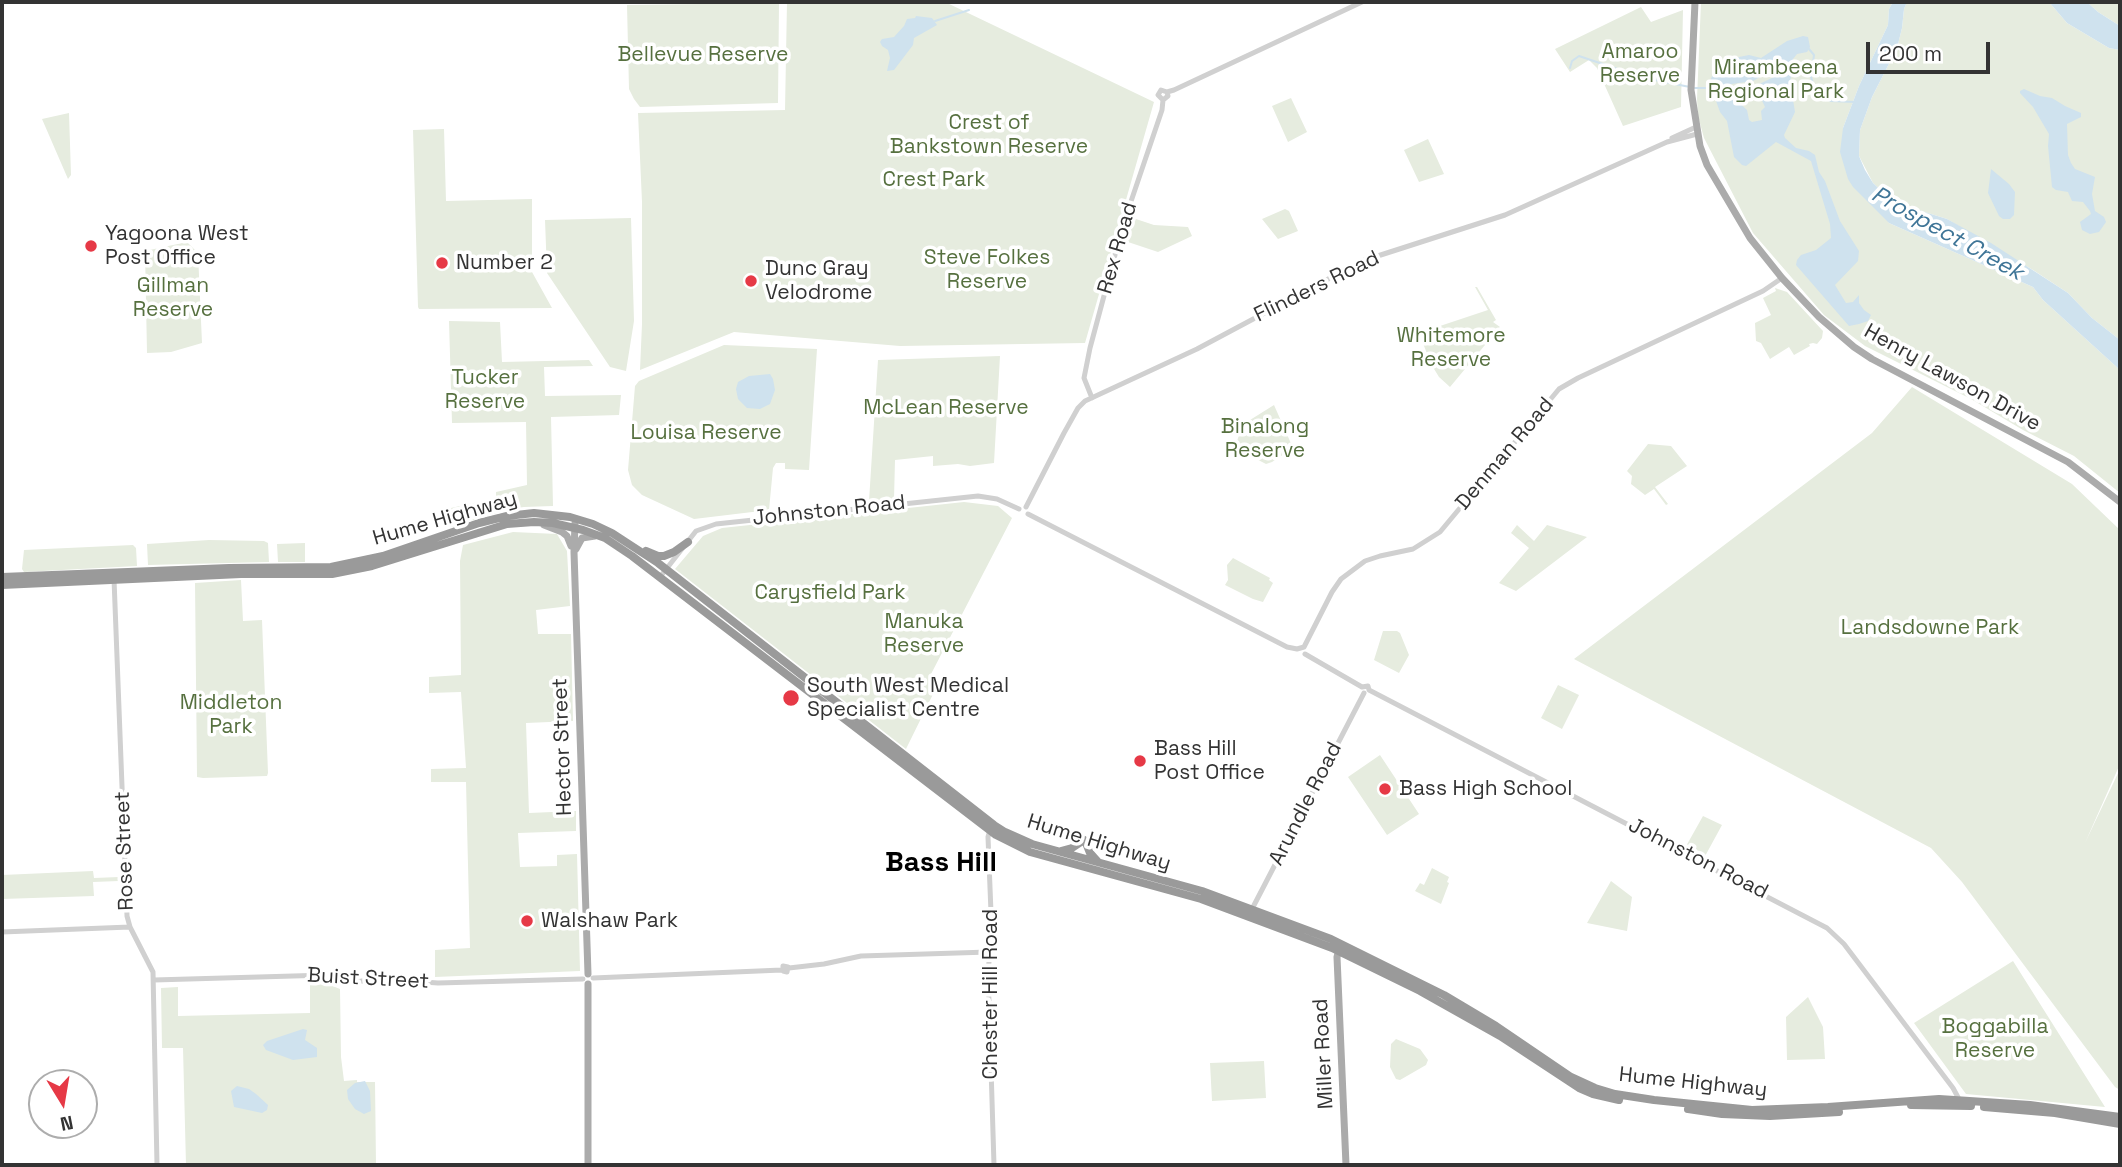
<!DOCTYPE html>
<style>
body{margin:0}
#map{position:relative;width:2122px;height:1167px;overflow:hidden;background:#fff;font-family:"Space Grotesk",sans-serif}
canvas{display:block}
.frame{position:absolute;inset:0;border:4px solid #333;pointer-events:none}
.north{position:absolute;left:28px;top:1069px;width:70px;height:70px;box-sizing:border-box;background:#fff;border:2px solid #adadad;border-radius:50%;rotate:169deg;font-size:19px;font-weight:700;line-height:28px;text-align:center;color:#333}
.north::after{content:'';display:block;margin:auto;width:24px;height:32px;background:#e63946;clip-path:polygon(50% 0,100% 100%,50% 72%,0 100%)}
.scale{position:absolute;left:1866px;top:42px;width:124px;height:32px;box-sizing:border-box;border:4px solid #333;border-top:0;padding-left:9px;font-size:21px;line-height:24px;white-space:nowrap;color:#333;-webkit-text-stroke:5px #fff;paint-order:stroke}
</style>
<div id="map">
<canvas width="2122" height="1167"></canvas>
<div class="frame"></div>
<div class="north">N</div>
<div class="scale">200 m</div>
</div>
<script>
const ctx = document.querySelector('canvas').getContext('2d');
ctx.lineJoin = 'round';
function fill(path, color) { ctx.fillStyle = color; ctx.fill(path, 'evenodd'); }
const poly = rows => new Path2D(rows.map(r => 'M' + r).join(''));
function strokePath(path, color, width, dash) { ctx.strokeStyle = color; ctx.lineWidth = width; ctx.lineCap = dash ? 'butt' : 'round'; ctx.setLineDash(dash || []); ctx.stroke(path); }
function drawText(font, color, halo, rows, align = 'center') {
  ctx.font = font + ' "Space Grotesk",sans-serif'; ctx.lineWidth = 7; ctx.setLineDash([]); ctx.textBaseline = 'middle'; ctx.strokeStyle = halo; ctx.fillStyle = color; for (const [text, x, y, turn = 0] of rows) {
    ctx.save(); ctx.translate(x, y); ctx.rotate((+turn || 0) * Math.PI / 180); ctx.textAlign = isNaN(turn) ? turn : align; if (halo) ctx.strokeText(text, 0, 0); ctx.fillText(text, 0, 0); ctx.restore();
  }
}
fill(poly([
 [787,2,945,2,1154,102,1085,343,900,346,734,332,640,370,642,324,642,202,638,113,785,110],
 [1701,2,1893,2,1889,9,1888,25,1859,86,1843,128,1889,223,2033,287,2043,300,2120,370,2120,493,2074,456,2023,430,1971,399,1865,346,1824,315,1753,233,1704,138,1698,116,1697,99],
 [1907,2,2049,2,2067,23,2109,48,2120,50,2120,340,2092,318,2068,293,2033,270,1947,219,1915,209,1887,196,1873,183,1859,156,1860,130,1872,97,1897,48,1902,28,1904,9],
 [2087,2,2120,2,2120,26,2098,12],
 [775,3,779,4,778,103,640,107,634,99,629,89,627,5],
 [1641,7,1651,22,1683,10,1681,107,1623,126,1597,68,1589,60,1570,72,1555,49],
 [1291,98,1307,132,1288,142,1272,106],
 [69,113,71,175,68,179,42,119],
 [444,129,446,201,532,199,532,272,552,308,419,309,418,307,413,130],
 [1428,139,1444,174,1419,182,1404,150],
 [1285,209,1289,211,1298,231,1278,239,1262,219],
 [631,218,634,321,626,371,610,367,547,273,545,220],
 [1133,218,1154,225,1188,227,1192,236,1158,252,1125,241],
 [187,242,198,253,202,343,171,352,147,353,145,251],
 [1475,287,1477,287,1496,320,1493,322,1500,327,1450,387,1439,377,1431,364,1419,333,1488,310],
 [1775,288,1787,292,1823,331,1822,338,1817,344,1813,343,1809,344,1810,346,1794,355,1789,347,1770,359,1761,343,1756,341,1755,323,1771,315,1763,298,1776,291],
 [449,321,500,322,502,362,589,360,593,366,544,367,545,396,621,395,619,415,551,417,553,506,524,507,509,509,451,527,451,508,496,498,496,492,527,485,526,422,452,423],
 [724,345,817,349,809,470,785,469,785,463,776,463,773,468,769,510,694,519,642,495,632,485,628,470,635,386,639,381],
 [1000,356,994,463,970,466,958,464,933,466,933,456,895,460,894,499,869,501,878,360],
 [1912,387,2072,484,2120,530,2120,764,2085,843,2120,769,2120,1090,2115,1087,1962,882,1931,848,1574,659,1872,433],
 [1274,405,1293,448,1272,462,1266,464,1235,448,1242,425],
 [1648,444,1671,446,1687,466,1655,487,1668,504,1666,505,1654,489,1645,495,1631,484,1632,476,1627,471],
 [964,502,998,506,1012,518,930,676,938,684,906,749,675,569,703,536,722,528],
 [1517,525,1534,541,1547,525,1587,537,1516,591,1499,583,1529,548,1511,533],
 [513,532,557,534,567,551,570,606,536,610,538,634,571,634,573,721,526,723,529,813,576,811,576,831,518,833,520,867,557,866,557,855,577,854,580,971,435,977,435,950,470,948,466,782,431,782,431,769,466,768,461,692,429,693,429,677,461,675,460,561,463,545],
 [209,540,264,541,268,543,269,562,148,565,147,544],
 [305,543,305,562,278,562,277,544],
 [133,545,136,548,137,566,24,572,22,569,24,550],
 [1233,558,1270,578,1269,580,1273,583,1263,602,1253,599,1225,585,1228,580,1227,565],
 [241,580,243,621,262,620,268,773,267,776,203,778,197,777,195,583],
 [1383,631,1397,631,1400,633,1409,655,1399,673,1374,660],
 [1558,685,1579,695,1562,729,1541,718],
 [1380,755,1419,814,1387,835,1348,777],
 [1703,816,1722,825,1704,858,1685,848],
 [1432,868,1449,877,1447,882,1449,883,1441,904,1415,891,1420,883,1424,885],
 [93,871,94,878,119,877,119,881,93,882,94,896,2,899,2,875],
 [1611,881,1632,897,1627,931,1587,923],
 [2013,961,2105,1107,1966,1094,1914,1023],
 [310,984,330,985,340,989,341,1057,344,1081,357,1080,357,1082,375,1082,376,1165,186,1165,183,1048,162,1048,161,988,178,987,178,1016,310,1013],
 [1808,997,1823,1027,1825,1059,1787,1060,1786,1017],
 [1396,1039,1420,1049,1428,1060,1426,1065,1400,1080,1396,1079,1390,1067,1391,1044],
 [1264,1061,1266,1098,1212,1101,1210,1063]
]), '#e6ecdf');
fill(poly([
 [1893,2,1907,2,1904,9,1902,28,1897,48,1872,97,1860,130,1859,156,1865,170,1873,183,1887,196,1915,209,1947,219,1991,243,2068,293,2092,318,2120,340,2120,370,2043,300,2033,287,1889,223,1853,187,1848,179,1840,152,1843,128,1859,86,1888,25,1889,9],
 [2049,2,2087,2,2098,12,2120,26,2120,50,2109,48,2067,23],
 [916,16,932,18,937,25,914,38,913,45,894,70,887,71,890,58,888,50,882,46,880,42,882,39,894,37,904,26,907,19,915,18],
 [1803,36,1808,37,1810,47,1807,52,1797,54,1793,59,1793,69,1790,81,1795,112,1784,135,1785,138,1796,148,1809,151,1815,155,1819,172,1825,181,1840,221,1859,251,1858,261,1835,285,1846,303,1853,302,1859,295,1859,303,1864,310,1871,315,1868,321,1859,324,1849,326,1796,265,1797,260,1801,255,1816,250,1831,238,1830,224,1811,161,1776,142,1746,166,1742,165,1734,157,1727,121,1720,112,1712,90,1707,88,1716,67,1729,59,1749,55,1761,58,1787,41],
 [1767,73,1772,74,1774,77,1755,86,1765,107,1761,111,1762,120,1752,122,1749,120,1747,110,1736,100,1727,98,1725,95,1732,84,1753,81],
 [2024,89,2040,96,2052,98,2065,106,2081,113,2081,117,2067,124,2068,155,2071,163,2075,169,2095,177,2092,194,2095,211,2104,217,2106,222,2099,232,2090,234,2082,230,2080,222,2091,214,2090,211,2083,202,2072,201,2068,192,2056,190,2052,187,2048,146,2049,134,2033,107,2020,93,2020,91],
 [1991,169,2009,184,2015,192,2014,215,2010,219,2003,219,1999,216,1988,193],
 [770,374,773,379,775,390,770,404,760,409,747,408,738,399,736,389,738,382,749,376],
 [303,1029,307,1030,305,1040,317,1048,317,1057,293,1060,266,1050,263,1045,267,1041],
 [365,1081,370,1091,371,1111,364,1114,355,1109,348,1099,347,1090,355,1083],
 [237,1086,249,1089,256,1094,268,1105,267,1110,262,1113,234,1107,231,1091]
]), '#cfe2ee');
strokePath(poly([
 [935,21,969,10],
 [1809,49,1814,55,1811,77,1816,93,1831,101,1855,102],
 [1570,68,1572,61,1579,56,1644,78,1690,87],
 [1695,88,1707,88]
]), '#cfe2ee', 2);
strokePath(poly([
 [1163,100,1158,95,1161,90,1167,92,1174,90,1362,2],
 [1672,138,1696,127],
 [1092,398,1084,378,1090,348,1123,225,1162,110,1163,100,1168,96,1167,92],
 [1026,507,1064,433,1078,408,1085,401,1197,349,1362,261,1505,215,1667,142,1697,134],
 [1028,514,1287,647,1297,649,1304,647],
 [660,577,696,531,716,524,978,496,997,499,1019,509],
 [114,579,127,916,130,927,153,972,157,1165],
 [1304,647,1332,592,1341,579,1365,561,1380,556,1413,549,1440,532,1559,389,1578,378,1763,291,1782,278],
 [1305,654,1362,687,1368,686,1369,690,1827,928,1844,944,1953,1088,1960,1101],
 [990,830,988,837,992,938,988,970,994,1165],
 [1251,911,1364,693],
 [2,932,130,927],
 [783,966,788,967,787,972,783,971,783,966],
 [789,968,824,964,861,956,989,952],
 [593,978,782,970],
 [154,980,328,975,359,981,409,981,438,983,583,979]
]), '#d0d0d0', 5);
strokePath(poly([
 [1695,2,1691,90,1700,146,1707,165,1750,238,1782,278,1819,317,1854,347,1872,359,2068,462,2120,502],
 [575,523,574,552,588,974],
 [544,525,562,532,567,536,571,546],
 [576,549,582,538,595,536],
 [1340,946,1337,957,1346,1165],
 [588,984,588,1165]
]), '#ababab', 7);
strokePath(poly([
 [646,551,658,556,664,556,674,552,688,542],
 [2,577,229,568,331,567,383,556,479,523,507,516,534,513,570,517,593,524,612,533,658,563,994,825,1005,832,1032,844,1202,891,1331,939,1444,995,1496,1026,1571,1077,1595,1088,1615,1094,1654,1100,1752,1110,1828,1107,1939,1099,2030,1105,2120,1117],
 [2,585,241,574,332,574,372,566,507,524,534,522,553,523,583,530,605,538,632,556,996,835,1030,852,1201,899,1332,948,1420,991,1500,1036,1579,1088,1593,1094,1619,1100],
 [1086,843,1090,853,1098,862],
 [1061,851,1072,848,1084,840],
 [1911,1105,1971,1106],
 [1984,1107,2055,1113,2120,1124],
 [1688,1109,1722,1114,1770,1116,1839,1112]
]), '#9a9a9a', 8);
for (const [x, y, r, color] of [
 [91,246,7,"#e63946"],
 [442,263,7,"#e63946"],
 [751,281,7,"#e63946"],
 [791,698,9,"#e63946"],
 [1140,761,7,"#e63946"],
 [1385,789,7,"#e63946"],
 [527,921,7,"#e63946"]
]) { const dot = new Path2D(); dot.arc(x, y, r, 0, 2 * Math.PI); ctx.fillStyle = color; ctx.fill(dot); strokePath(dot, '#fff', 2.5); }
drawText('21px', '#56703f', '#fff', [
 ["Amaroo",1640,52],
 ["Reserve",1640,76],
 ["Bellevue Reserve",703,55],
 ["Mirambeena",1776,68],
 ["Regional Park",1776,92],
 ["Crest of",989,123],
 ["Bankstown Reserve",989,147],
 ["Crest Park",934,180],
 ["Steve Folkes",987,258],
 ["Reserve",987,282],
 ["Gillman",173,286],
 ["Reserve",173,310],
 ["Whitemore",1451,336],
 ["Reserve",1451,360],
 ["Tucker",485,378],
 ["Reserve",485,402],
 ["McLean Reserve",946,408],
 ["Binalong",1265,427],
 ["Reserve",1265,451],
 ["Louisa Reserve",706,433],
 ["Carysfield Park",830,593],
 ["Manuka",924,622],
 ["Reserve",924,646],
 ["Landsdowne Park",1930,628],
 ["Middleton",231,703],
 ["Park",231,727],
 ["Boggabilla",1995,1027],
 ["Reserve",1995,1051]
]);
drawText('21px', '#333', '#fff', [
 ["Yagoona West",105,234],
 ["Post Office",105,258],
 ["Number 2",456,263],
 ["Dunc Gray",765,269],
 ["Velodrome",765,293],
 ["South West Medical",807,686],
 ["Specialist Centre",807,710],
 ["Bass Hill",1154,749],
 ["Post Office",1154,773],
 ["Bass High School",1399,789],
 ["Walshaw Park",541,921]
], 'left');
drawText('21px', '#333', '#fff', [
 ["Rex Road",1118,248,-74],
 ["Flinders Road",1317,287,-26],
 ["Henry Lawson Drive",1952,378,29],
 ["Denman Road",1505,454,-50],
 ["Johnston Road",829,511,-6],
 ["Hume Highway",445,519,-16],
 ["Hector Street",563,747,-92],
 ["Arundle Road",1306,804,-63],
 ["Hume Highway",1099,843,17],
 ["Rose Street",125,851,-92],
 ["Johnston Road",1698,859,27],
 ["Buist Street",368,979,3],
 ["Chester Hill Road",991,994,-90],
 ["Miller Road",1324,1054,-93],
 ["Hume Highway",1693,1083,6]
]);
drawText('italic 23px', '#3f7597', '#fff', [
 ["Prospect Creek",1947,234,29]
]);
drawText('bold 28px', '#000', '#fff', [
 ["Bass Hill",941,863]
]);
</script>
